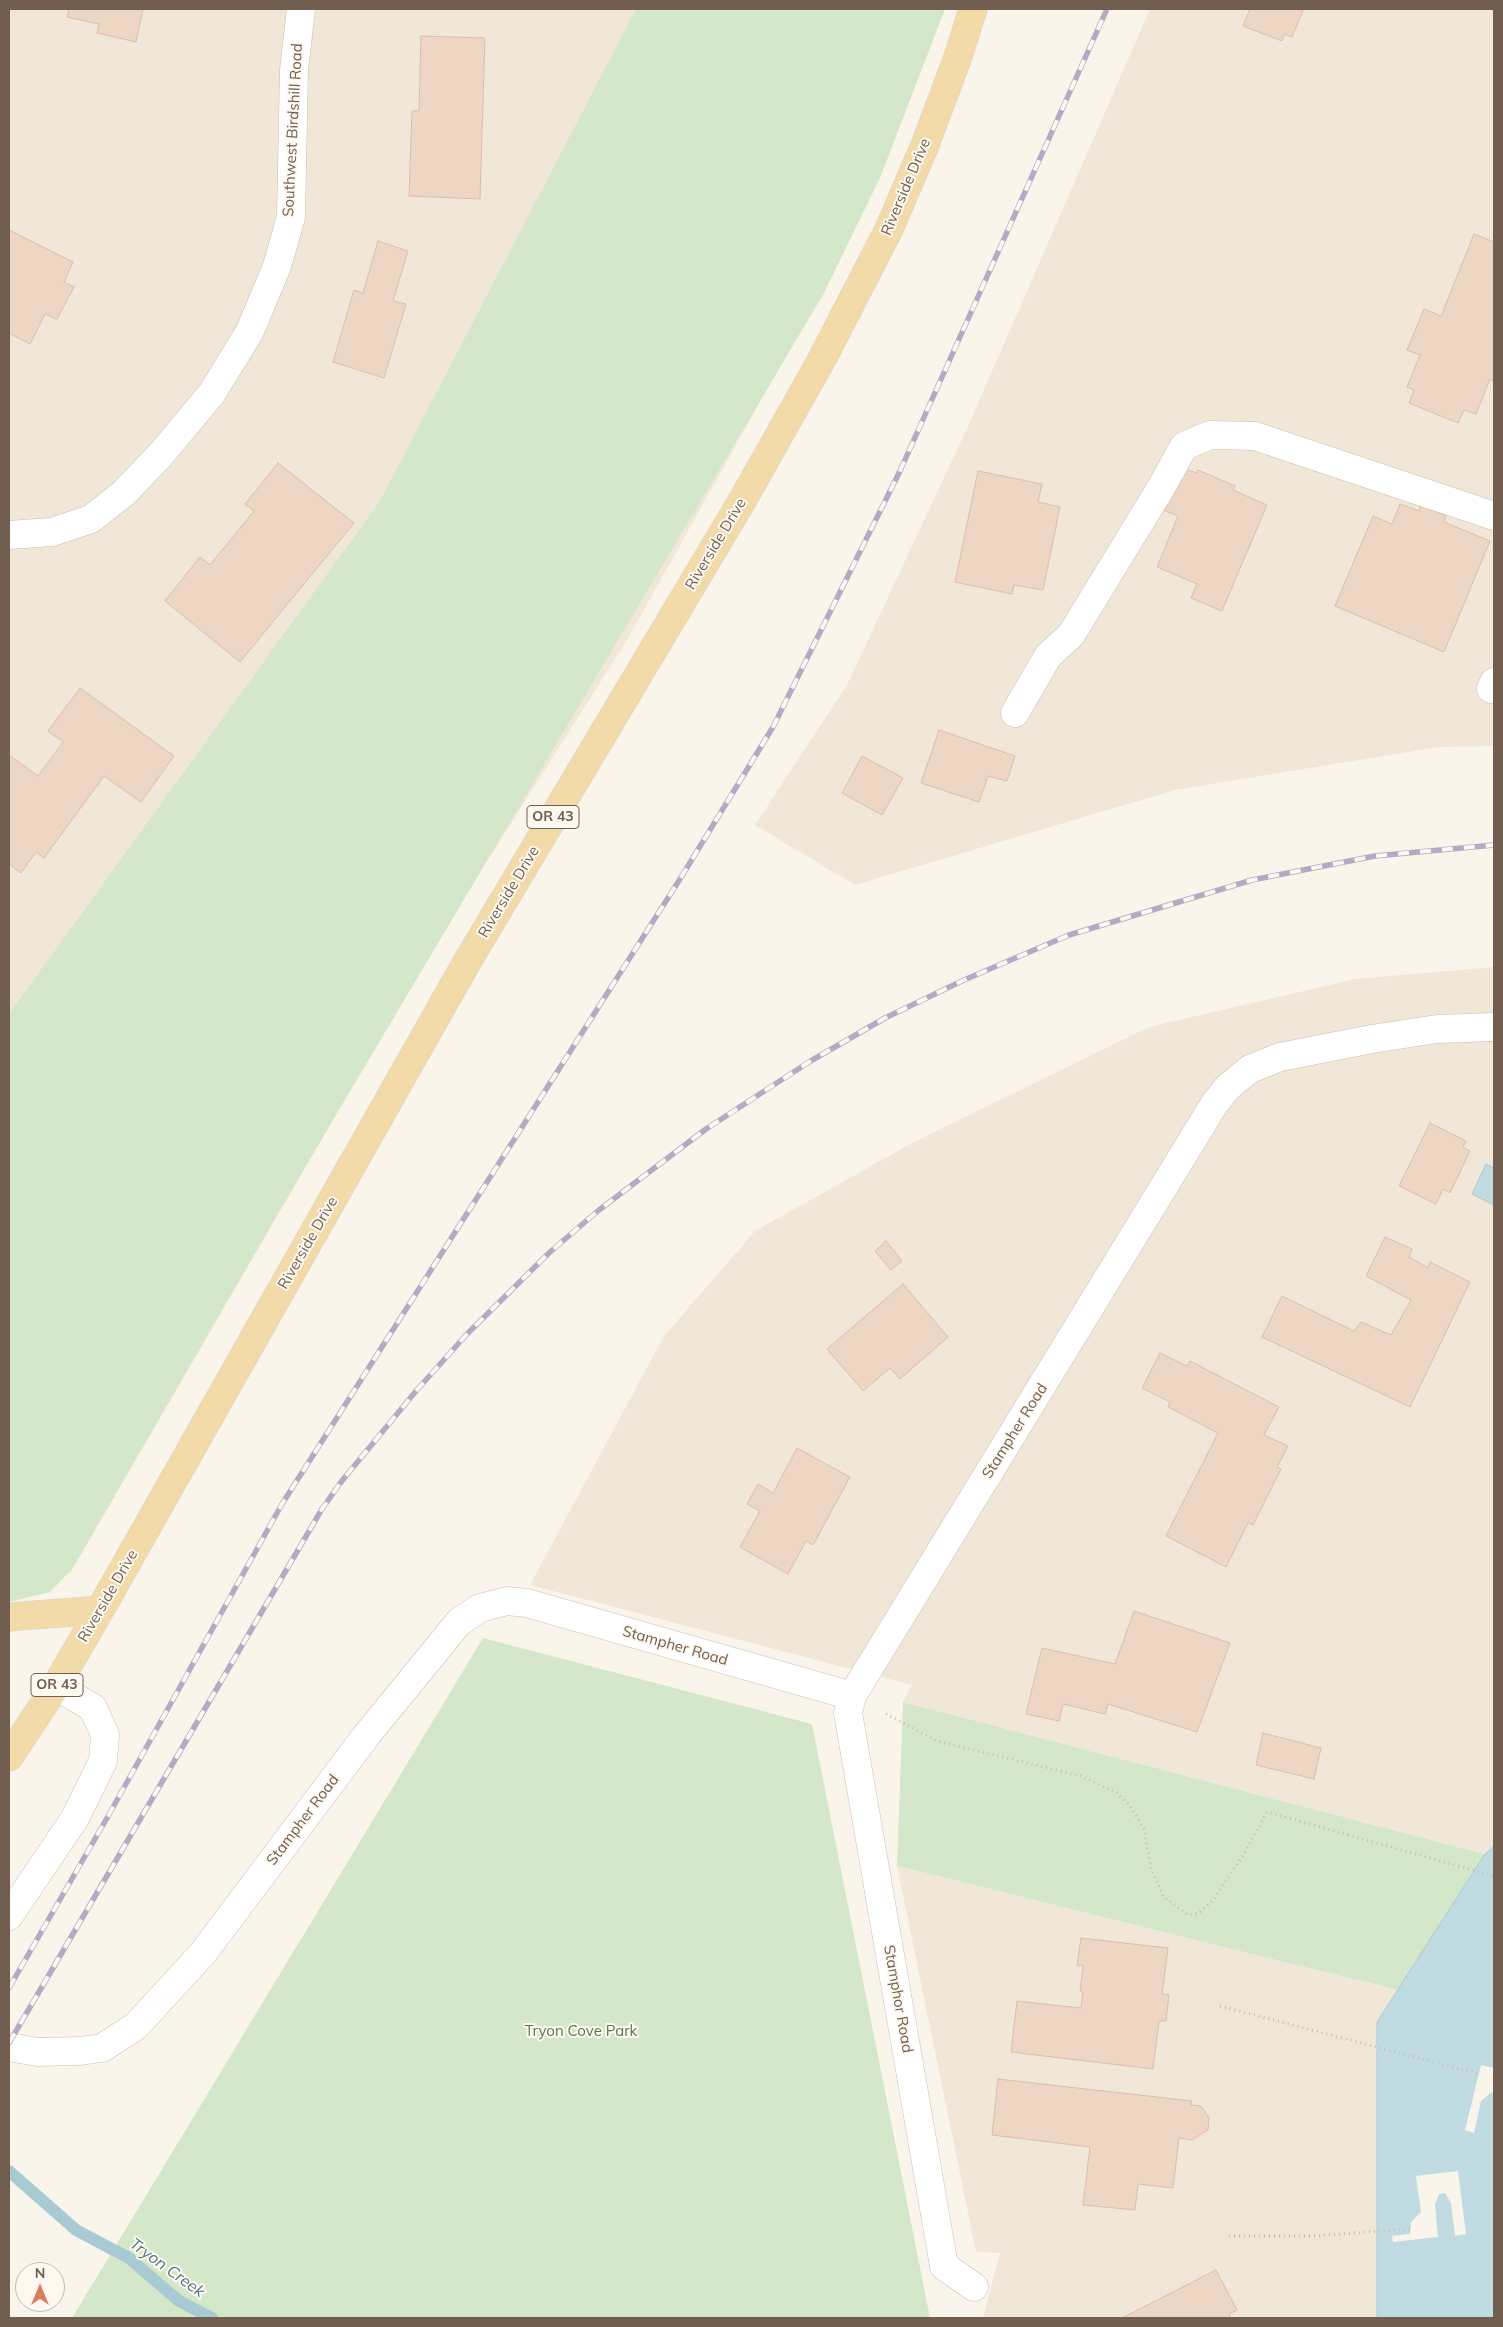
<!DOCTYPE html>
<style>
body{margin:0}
#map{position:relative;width:1503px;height:2327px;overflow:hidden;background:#faf5ea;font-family:Mulish,sans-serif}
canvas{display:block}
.frame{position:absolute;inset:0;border:10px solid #725e4f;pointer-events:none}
.north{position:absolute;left:15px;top:2262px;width:50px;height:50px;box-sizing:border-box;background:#fdf9f0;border:1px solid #c5bbb0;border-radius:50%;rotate:0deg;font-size:14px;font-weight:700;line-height:20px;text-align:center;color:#725e4f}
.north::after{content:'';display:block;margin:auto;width:18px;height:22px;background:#d77e5c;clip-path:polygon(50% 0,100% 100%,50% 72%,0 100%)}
</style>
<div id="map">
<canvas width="1503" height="2327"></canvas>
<div class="frame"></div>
<div class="north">N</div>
</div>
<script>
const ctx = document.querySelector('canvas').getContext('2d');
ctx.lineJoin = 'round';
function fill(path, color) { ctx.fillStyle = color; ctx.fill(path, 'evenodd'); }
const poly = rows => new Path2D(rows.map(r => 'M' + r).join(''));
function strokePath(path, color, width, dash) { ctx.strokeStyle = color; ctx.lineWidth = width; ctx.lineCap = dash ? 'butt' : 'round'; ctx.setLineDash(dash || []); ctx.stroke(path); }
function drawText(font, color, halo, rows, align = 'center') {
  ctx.font = font + ' Mulish,sans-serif'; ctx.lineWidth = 4; ctx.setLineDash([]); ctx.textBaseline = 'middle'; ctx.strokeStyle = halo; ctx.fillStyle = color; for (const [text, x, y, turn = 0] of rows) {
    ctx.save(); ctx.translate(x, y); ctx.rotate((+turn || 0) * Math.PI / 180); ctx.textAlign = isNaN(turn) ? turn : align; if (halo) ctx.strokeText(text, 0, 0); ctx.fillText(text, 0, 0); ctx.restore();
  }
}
fill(poly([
 [9,9,931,9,792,345,627,640,438,939,71,1572,19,1595,9,1596],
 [1150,9,1494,9,1494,746,1439,747,1175,790,855,885,755,825,847,685,969,424],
 [1494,967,1494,1846,1485,1854,903,1702,912,1685,530,1585,664,1336,755,1231,914,1142,1149,1027,1355,979],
 [897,1866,1398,1990,1377,2022,1377,2318,983,2318,1000,2253,976,2252]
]), '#f1e7d9');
fill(poly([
 [636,9,945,9,880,178,823,295,292,1189,72,1569,50,1592,9,1602,9,1014,380,501],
 [483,1638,812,1724,930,2318,72,2318],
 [903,1702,1485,1854,1398,1990,897,1866]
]), '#d4e7c9');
const water = poly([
 [1486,1164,1494,1168,1494,1205,1472,1194,1486,1164],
 [1494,1846,1494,2318,1377,2318,1377,2022,1485,1854,1494,1846]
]);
fill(water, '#c0dbe2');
strokePath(water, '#a7cad3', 1);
fill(poly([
 [1481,2065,1494,2068,1494,2095,1492,2092,1481,2101,1474,2133,1465,2130],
 [1458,2171,1466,2234,1455,2236,1451,2203,1445,2193,1439,2194,1435,2205,1438,2237,1393,2242,1392,2236,1410,2234,1411,2222,1421,2212,1416,2176]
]), '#faf5ea');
strokePath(poly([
 [9,2171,76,2230,129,2258,179,2301,212,2318]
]), '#a7cad3', 12);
const building = poly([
 [69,9,143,9,136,42,97,33,99,24,67,17,69,9],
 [1250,9,1299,9,1303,10,1292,37,1284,34,1282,41,1243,26,1250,9],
 [421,36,485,38,480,199,409,196,412,111,419,111,421,36],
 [9,230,73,262,64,282,74,287,57,319,45,314,30,344,9,333,9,230],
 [1474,234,1494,242,1494,381,1490,379,1476,414,1464,410,1458,423,1409,403,1414,390,1407,387,1420,355,1407,350,1424,309,1441,316,1474,234],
 [378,241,408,251,393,301,406,304,384,378,333,362,354,290,363,293,378,241],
 [278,463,354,523,240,662,165,601,200,557,210,565,254,511,245,504,278,463],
 [1181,467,1196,473,1198,470,1235,486,1233,490,1267,505,1222,611,1191,598,1197,584,1157,567,1178,516,1163,510,1181,467],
 [978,471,1042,484,1038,502,1060,507,1043,590,1014,585,1012,594,955,582,978,471],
 [1400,504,1419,511,1421,505,1446,516,1444,522,1490,541,1444,652,1335,606,1373,516,1392,524,1400,504],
 [80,688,174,756,141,802,104,776,44,858,36,852,21,873,9,864,9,755,38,776,63,742,48,731,80,688],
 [939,730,1015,756,1007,781,988,776,979,802,921,783,939,730],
 [862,756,903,778,882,815,842,793,862,756],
 [1430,1123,1466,1141,1463,1147,1470,1151,1450,1193,1443,1189,1436,1204,1399,1186,1430,1123],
 [1385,1237,1412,1249,1409,1257,1428,1268,1430,1262,1470,1282,1410,1407,1262,1337,1282,1296,1354,1331,1361,1322,1391,1335,1411,1300,1366,1276,1385,1237],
 [886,1241,902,1261,891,1270,875,1251,886,1241],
 [903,1284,948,1337,900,1379,890,1368,863,1391,827,1349,903,1284],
 [1160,1353,1187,1366,1190,1361,1279,1407,1264,1435,1288,1446,1277,1467,1281,1469,1253,1525,1248,1523,1226,1567,1166,1536,1218,1433,1168,1407,1170,1402,1142,1388,1160,1353],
 [797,1448,850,1477,813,1545,806,1541,788,1574,740,1547,760,1511,747,1504,758,1484,773,1493,797,1448],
 [1134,1611,1230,1643,1197,1732,1108,1704,1105,1714,1063,1704,1059,1721,1026,1714,1042,1648,1115,1664,1134,1611],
 [1263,1733,1321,1748,1314,1779,1256,1765,1263,1733],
 [1081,1938,1168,1948,1162,1994,1169,1995,1166,2021,1159,2021,1153,2069,1011,2052,1017,2001,1081,2008,1083,1992,1080,1991,1083,1966,1077,1965,1081,1938],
 [998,2079,1192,2101,1191,2105,1201,2106,1209,2118,1208,2130,1192,2140,1179,2138,1173,2188,1138,2184,1135,2210,1083,2205,1090,2147,992,2135,998,2079],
 [1216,2270,1237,2310,1229,2314,1231,2318,1122,2318,1216,2270]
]);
fill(building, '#edd6c4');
strokePath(building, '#debea6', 1);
const minor = poly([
 [9,535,52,532,91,519,124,493,162,453,212,393,250,331,277,266,291,217,294,70,301,9],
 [1491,689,1494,682],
 [1015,713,1048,656,1071,635,1162,486,1184,446,1210,435,1255,436,1494,516],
 [852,1696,848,1713,944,2266,974,2287],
 [9,1916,75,1818,103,1761,105,1735,93,1708,56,1686],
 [9,2047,37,2052,80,2051,102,2048,136,2026,203,1953,366,1736,459,1622,480,1608,507,1601,527,1603,852,1696,1215,1103,1228,1087,1250,1069,1280,1057,1372,1039,1437,1029,1494,1027]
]);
const major = poly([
 [9,1617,100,1610],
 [9,1757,56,1686,100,1610,467,962,742,501,822,359,889,229,925,145,958,57,973,9]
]);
strokePath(minor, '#ccbdb0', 29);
strokePath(major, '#d8d2ce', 29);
strokePath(poly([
 [886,1714,937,1741,1081,1776,1117,1793,1130,1806,1144,1829,1151,1869,1164,1897,1188,1915,1199,1913,1213,1900,1245,1852,1267,1812,1494,1876],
 [1220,2006,1479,2074],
 [1229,2236,1313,2236,1410,2229]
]), '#d2baa7', 3, [1, 4]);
strokePath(minor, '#fff', 28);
strokePath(major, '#f2daa9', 28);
const rail = poly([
 [9,1988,107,1818,282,1504,680,879,773,727,899,473,1107,9],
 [9,2043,322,1509,341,1482,416,1391,467,1334,550,1252,599,1210,706,1129,809,1062,885,1018,964,980,1069,935,1252,880,1375,856,1494,845]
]);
strokePath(rail, '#b8a8c4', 5.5);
strokePath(rail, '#fdf9f0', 4, [11]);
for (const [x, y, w] of [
 [553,817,52],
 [57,1685,52]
]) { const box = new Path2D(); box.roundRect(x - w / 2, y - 11.5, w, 23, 4); ctx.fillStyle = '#fdf9f0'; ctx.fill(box); strokePath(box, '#725e4f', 1); }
drawText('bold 14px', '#725e4f', null, [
 ["OR 43",553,817],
 ["OR 43",57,1685]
]);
drawText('15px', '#725e4f', '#fdf9f0', [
 ["Southwest Birdshill Road",293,130,-87],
 ["Riverside Drive",906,187,-67],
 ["Riverside Drive",716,544,-59],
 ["Riverside Drive",509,892,-59],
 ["Riverside Drive",308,1243,-60],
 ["Stampher Road",1015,1431,-58],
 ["Riverside Drive",108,1596,-60],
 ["Stampher Road",675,1646,16],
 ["Stampher Road",303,1820,-53],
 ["Stamphor Road",898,1999,80]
]);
drawText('15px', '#577c4c', '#fdf9f0', [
 ["Tryon Cove Park",581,2031]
]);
drawText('italic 16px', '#4c7783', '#fdf9f0', [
 ["Tryon Creek",167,2268,36]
]);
</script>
